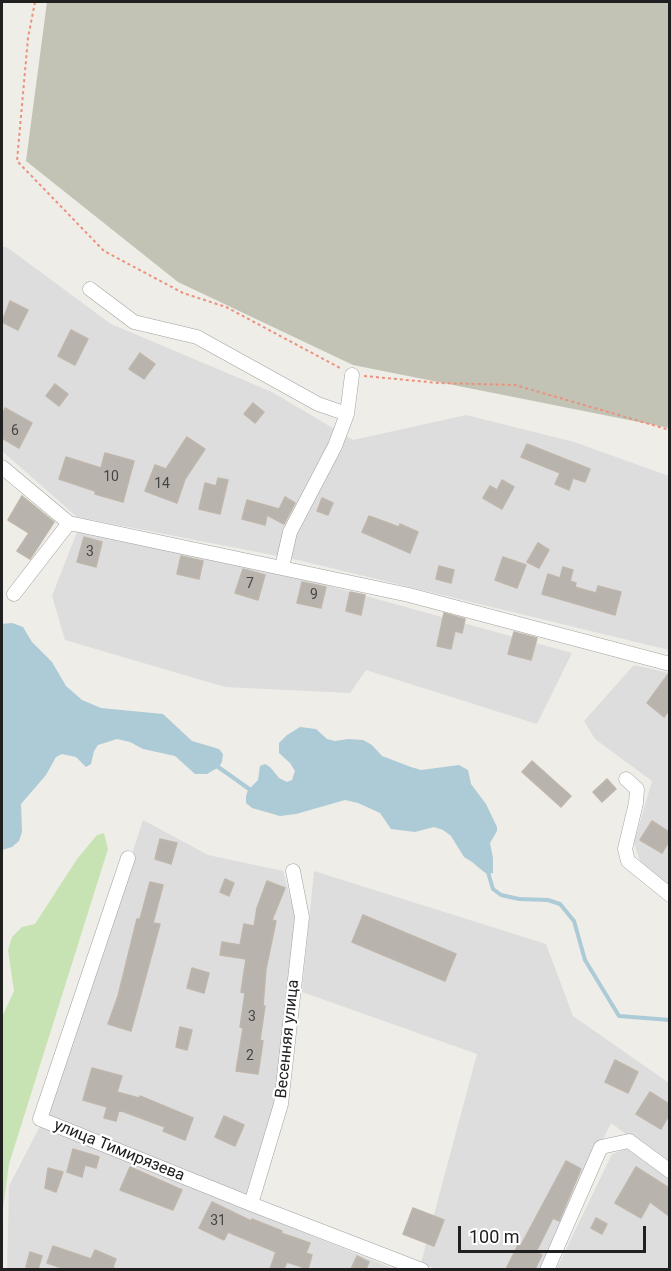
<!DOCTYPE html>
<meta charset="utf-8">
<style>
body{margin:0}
#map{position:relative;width:671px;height:1271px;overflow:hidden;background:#efede7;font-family:Roboto,sans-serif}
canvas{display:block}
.frame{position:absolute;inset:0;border:3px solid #202020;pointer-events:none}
.scale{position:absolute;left:458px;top:1226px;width:188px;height:27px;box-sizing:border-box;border:3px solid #202020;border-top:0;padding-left:8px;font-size:18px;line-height:21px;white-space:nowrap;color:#202020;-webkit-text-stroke:4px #fff;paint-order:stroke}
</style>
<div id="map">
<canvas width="671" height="1271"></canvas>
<div class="frame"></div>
<div class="scale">100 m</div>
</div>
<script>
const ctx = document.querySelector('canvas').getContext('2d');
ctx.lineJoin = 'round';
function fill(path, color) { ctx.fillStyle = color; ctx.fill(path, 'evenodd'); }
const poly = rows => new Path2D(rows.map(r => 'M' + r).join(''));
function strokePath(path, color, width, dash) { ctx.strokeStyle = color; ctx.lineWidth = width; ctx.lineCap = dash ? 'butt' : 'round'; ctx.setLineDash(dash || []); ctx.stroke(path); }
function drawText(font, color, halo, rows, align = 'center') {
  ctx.font = font + ' Roboto,sans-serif'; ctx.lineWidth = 4.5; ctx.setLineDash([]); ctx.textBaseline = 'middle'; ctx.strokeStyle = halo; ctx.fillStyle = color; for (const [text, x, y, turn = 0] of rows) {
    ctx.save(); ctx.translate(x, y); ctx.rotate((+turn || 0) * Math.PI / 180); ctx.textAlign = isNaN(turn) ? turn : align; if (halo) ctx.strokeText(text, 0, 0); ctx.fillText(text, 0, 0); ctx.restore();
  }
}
fill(poly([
 [2,246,8,248,111,324,272,392,353,440,466,415,574,442,669,476,669,650,298,560,77,517,2,451],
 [77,532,297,577,572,653,537,724,366,670,350,693,225,687,65,640,52,596],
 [634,665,669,673,669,886,640,861,634,843,652,781,595,739,584,721],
 [143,820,208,855,283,871,296,919,276,1099,245,1196,46,1115],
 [314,871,546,944,573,1016,669,1083,669,1166,611,1123,540,1269,437,1269,421,1263,477,1054,302,992],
 [40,1126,394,1269,7,1270,9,1186],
 [629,1148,669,1178,669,1269,556,1270,612,1154]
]), '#dedddd');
fill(poly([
 [47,2,669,2,669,428,353,365,178,282,26,161]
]), '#c2c3b4');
fill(poly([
 [104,833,108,849,9,1164,2,1216,2,1017,14,991,8,950,12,937,22,927,35,924,77,859,97,835]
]), '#c7e3b3');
fill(poly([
 [12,623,23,627,32,642,52,662,66,686,82,700,101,708,163,714,192,741,219,749,223,754,222,762,219,767,207,774,195,774,175,756,143,749,130,742,117,739,98,745,94,751,91,764,86,767,76,757,62,754,56,757,46,775,21,804,22,832,19,841,12,847,2,850,2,624],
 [300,727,316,729,327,739,335,741,348,739,363,740,372,745,382,756,411,767,421,770,459,765,468,770,471,784,486,804,497,827,497,831,490,843,493,858,493,873,488,874,484,872,472,862,464,857,451,836,443,830,434,827,415,832,391,829,380,813,358,803,345,800,296,814,280,816,252,808,246,803,246,796,248,790,258,780,260,766,265,764,270,767,279,778,287,782,292,780,295,771,290,763,279,753,279,743,287,735]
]), '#adcad7');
strokePath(poly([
 [214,764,252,791],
 [487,869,493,889,501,895,519,899,548,900,560,904,574,921,585,960,619,1016,670,1020]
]), '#adcad7', 4);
const building = poly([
 [10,301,28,310,18,330,2,322,10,301],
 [71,330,88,339,75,365,58,356,71,330],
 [140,353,155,364,144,379,129,369,140,353],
 [55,384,68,394,59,406,46,396,55,384],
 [253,403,264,412,255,423,244,414,253,403],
 [5,408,32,423,19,448,2,438,2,415,5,408],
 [187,437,205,449,185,479,177,503,145,491,155,465,166,469,187,437],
 [527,444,590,469,585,482,573,478,569,490,555,484,560,473,521,457,527,444],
 [105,453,134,461,123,502,95,494,95,491,59,479,66,457,101,468,105,453],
 [218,478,228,480,220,514,199,509,205,483,216,486,218,478],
 [502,480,514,487,502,509,483,498,490,486,497,490,502,480],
 [22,496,54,522,30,559,17,551,29,533,8,520,22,496],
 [285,497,295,503,284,524,267,515,265,525,242,519,247,500,279,509,285,497],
 [322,498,333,503,328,515,317,511,322,498],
 [369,516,399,527,400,524,418,532,410,553,362,532,369,516],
 [84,537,102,542,96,567,77,562,84,537],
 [538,543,549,550,539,568,527,562,538,543],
 [181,556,203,561,199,579,177,574,181,556],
 [503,557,526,565,517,588,495,580,503,557],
 [439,566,454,570,451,583,436,579,439,566],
 [563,567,573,570,570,581,576,583,575,587,596,593,598,586,621,592,615,615,542,594,548,574,560,578,563,567],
 [243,569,265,575,258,600,235,593,243,569],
 [302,582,326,587,321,608,297,603,302,582],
 [350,592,365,595,361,615,346,611,350,592],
 [444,613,465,619,462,633,455,631,451,649,437,646,444,613],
 [514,632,537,638,531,660,508,654,514,632],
 [669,673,669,710,664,717,647,703,669,673],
 [532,761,571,796,561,807,522,772,532,761],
 [607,779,616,789,602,802,593,792,607,779],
 [652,821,669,832,669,841,662,853,640,840,652,821],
 [160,839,177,843,171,864,155,859,160,839],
 [225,879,234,883,229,896,220,892,225,879],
 [267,881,285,888,272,920,276,921,266,969,263,1006,265,1006,260,1040,263,1041,258,1074,236,1071,243,1028,240,1027,245,993,241,992,246,959,220,955,222,942,240,945,244,924,254,926,257,908,267,881],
 [150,882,163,885,153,923,160,924,131,1031,108,1024,118,996,137,919,140,919,150,882],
 [363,915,456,954,445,981,352,942,363,915],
 [192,968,209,973,204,993,187,988,192,968],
 [180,1027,192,1030,187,1050,176,1047,180,1027],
 [615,1060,638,1072,628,1093,605,1082,615,1060],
 [92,1068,122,1076,117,1092,139,1098,140,1096,193,1118,185,1140,163,1131,165,1127,119,1110,116,1121,104,1118,107,1107,83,1100,92,1068],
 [650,1092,669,1104,669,1115,661,1129,636,1114,650,1092],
 [224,1116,244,1125,235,1146,215,1137,224,1116],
 [73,1149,99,1157,96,1168,85,1165,82,1177,67,1172,73,1149],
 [566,1161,581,1169,559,1221,553,1218,536,1252,542,1255,535,1269,506,1269,519,1243,521,1245,566,1161],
 [130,1167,182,1190,173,1210,120,1190,130,1167],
 [636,1167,669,1188,669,1216,650,1202,641,1218,615,1203,636,1167],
 [48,1168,63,1172,56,1192,45,1188,48,1168],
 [212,1202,251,1221,252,1219,282,1231,281,1233,310,1243,306,1253,312,1255,308,1269,287,1262,284,1269,270,1269,276,1252,228,1232,224,1240,199,1228,212,1202],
 [413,1208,444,1220,434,1246,403,1234,413,1208],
 [596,1218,607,1224,602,1234,591,1228,596,1218],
 [53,1246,91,1259,95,1250,116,1259,113,1267,115,1269,65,1269,47,1263,53,1246],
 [30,1252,42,1256,38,1269,26,1267,30,1252],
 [357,1256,369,1262,366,1269,351,1269,357,1256]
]);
fill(building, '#b8b3ad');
strokePath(building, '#bfb6ab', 1.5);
const minor = poly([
 [90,289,134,322,197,337,318,404,347,414,352,375],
 [2,467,69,523,409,595,670,664],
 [282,567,290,532,335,446,347,414],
 [14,594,69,523],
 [626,779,637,789,636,803,625,849,628,861,670,895],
 [128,858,40,1119,251,1204,422,1270],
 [251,1204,281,1104,302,917,293,871],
 [547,1270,601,1147,629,1141,670,1171]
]);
strokePath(minor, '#a1a1a1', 15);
strokePath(poly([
 [35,2,28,38,17,161,104,251,183,293,226,307,342,369],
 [364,376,439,383,515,385,670,430]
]), '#ea927e', 2, [3, 3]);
strokePath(minor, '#fff', 14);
drawText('14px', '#464543', null, [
 ["6",15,431],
 ["10",111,477],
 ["14",162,484],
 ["3",90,552],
 ["7",250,584],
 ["9",314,595],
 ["3",252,1017],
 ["2",250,1056],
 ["31",218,1221]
]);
drawText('16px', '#202020', '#fff', [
 ["Весенняя улица",288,1039,-84],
 ["улица Тимирязева",119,1151,22]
]);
</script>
